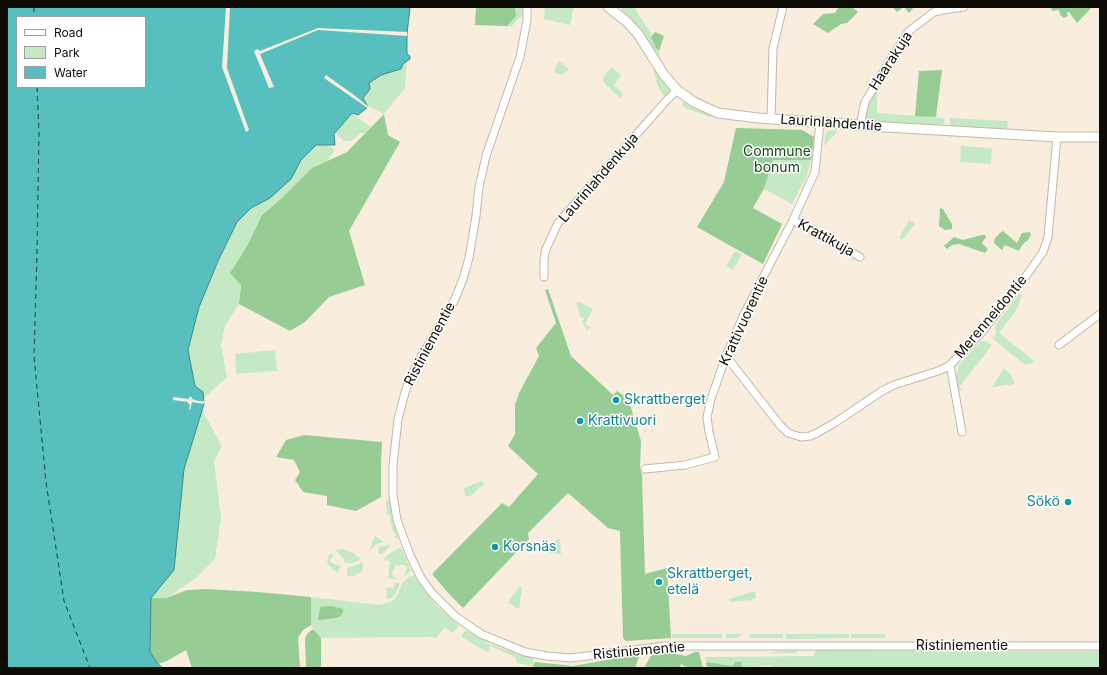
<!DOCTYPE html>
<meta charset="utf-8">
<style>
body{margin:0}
#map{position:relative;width:1107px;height:675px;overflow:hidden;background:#f9eedd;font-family:Inter,sans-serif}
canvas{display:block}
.frame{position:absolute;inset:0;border:8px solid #0f0c07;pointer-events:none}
.legend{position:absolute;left:16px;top:16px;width:130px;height:72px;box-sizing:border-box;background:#fff;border:1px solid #9f9e9c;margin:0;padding:5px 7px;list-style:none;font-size:12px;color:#0f0c07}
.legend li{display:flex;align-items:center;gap:8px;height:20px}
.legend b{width:20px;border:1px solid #9f9e9c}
</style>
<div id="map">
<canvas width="1107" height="675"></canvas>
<div class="frame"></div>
<ul class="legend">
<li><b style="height:5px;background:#fff"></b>Road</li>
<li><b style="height:11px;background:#c6e9c5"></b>Park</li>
<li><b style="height:11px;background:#58bfbf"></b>Water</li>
</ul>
</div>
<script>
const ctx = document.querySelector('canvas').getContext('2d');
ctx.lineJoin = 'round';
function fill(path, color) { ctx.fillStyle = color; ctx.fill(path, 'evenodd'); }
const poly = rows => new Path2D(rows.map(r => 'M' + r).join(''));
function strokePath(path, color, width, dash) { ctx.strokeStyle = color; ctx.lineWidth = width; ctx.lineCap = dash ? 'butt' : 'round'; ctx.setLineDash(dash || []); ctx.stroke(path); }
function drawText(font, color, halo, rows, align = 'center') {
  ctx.font = font + ' Inter,sans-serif'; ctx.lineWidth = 3; ctx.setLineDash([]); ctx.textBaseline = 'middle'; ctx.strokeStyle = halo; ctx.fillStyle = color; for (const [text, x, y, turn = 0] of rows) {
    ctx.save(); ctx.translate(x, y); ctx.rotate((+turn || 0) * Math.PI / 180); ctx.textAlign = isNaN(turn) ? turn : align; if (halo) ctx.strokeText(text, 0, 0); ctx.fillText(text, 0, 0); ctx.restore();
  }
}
fill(poly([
 [476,7,523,7,523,16,519,18,512,26,475,25],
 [536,7,574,7,570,25,544,19,545,9],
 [622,7,635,7,637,12,653,36,651,37,656,48,659,51,660,59,641,31,631,18,621,11],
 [407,60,405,88,384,114,369,106,345,87],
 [558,62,562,63,569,69,563,74,558,74,554,72],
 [652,62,669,89,668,95,666,98,662,94,657,84],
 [612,67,621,75,614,85,623,94,620,98,604,83,603,79,606,73],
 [877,89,877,113,945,118,943,126,868,121,865,118,866,108],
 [684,101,703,112,716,117,707,116,685,108,682,104],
 [344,108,371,127,365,133,361,133,351,141,344,141,331,129],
 [950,118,1008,121,1007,129,950,126],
 [736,128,802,130,814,137,811,160,806,178,792,204,764,189,753,208,782,224,763,264,697,227,724,182],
 [834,130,838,131,824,146,825,134,828,131],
 [317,138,335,150,327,161,312,168,282,198,262,215,246,248,230,273,241,285,239,304,225,326,221,345,227,377,204,398,203,392,196,397,183,333,199,259],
 [961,146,992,148,991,164,960,162],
 [909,220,915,224,902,240,899,238],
 [735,251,742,254,733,270,726,266],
 [1019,294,1022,294,1018,308,999,333,1033,360,1034,362,1029,364,1024,364,992,338,996,333,995,326],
 [578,301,593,309,585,324,590,327,587,331,585,330,587,329,586,327,584,326,582,320,584,320,583,317,581,318,576,302],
 [981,341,986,341,992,345,960,386,959,387,963,390,959,391,957,389,955,377,957,376,958,366],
 [275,350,277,371,236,374,235,354],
 [1004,368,1012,376,1015,384,992,387],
 [202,410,222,446,214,461,221,518,215,559,195,579,166,598,151,598,147,542],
 [482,481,484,484,473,494,471,496,465,496,464,489,466,487],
 [388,499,390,500,392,518,398,538,396,539,394,537,396,535,393,532,389,515,386,515,387,511,386,500],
 [375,536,384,542,377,544,369,551],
 [560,539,561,554,550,553,551,544,556,540],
 [389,545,390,546,385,551,385,552,380,554,378,552,379,547],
 [399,548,402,549,411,571,400,580,388,578,390,561,384,560,385,557],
 [396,565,404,565,407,567,404,576,399,580,393,576,392,573],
 [343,549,353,553,361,559,353,563,345,563,343,558,335,550],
 [330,553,334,556,330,559,330,562,341,566,337,573,332,569,328,564,327,560],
 [362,562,363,566,362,571,354,576,347,576,347,568,354,566],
 [410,576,414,576,426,593,439,608,459,625,453,633,445,627,435,639,434,637,321,638,313,629,311,625,311,597,380,605,392,601,398,594,402,583],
 [394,583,400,583,395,595,390,599,386,598,387,587,394,588],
 [520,586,522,588,519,608,516,608,508,602],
 [755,591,756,596,756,598,752,600,730,602,729,599],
 [466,630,490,644,517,654,533,658,533,666,517,663,515,657,490,646,488,652,476,646,461,636],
 [672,634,722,634,722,638,672,638],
 [726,634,742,634,738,638,726,638],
 [749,634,783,634,783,638,751,638],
 [786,634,849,634,849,638,786,639],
 [851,634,885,634,885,638,851,638],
 [798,650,796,653,766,654,780,651],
 [817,650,1100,651,1100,668,771,668,772,665,742,668,740,662,735,662,733,666,706,662,705,657,814,656,815,651]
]), '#c6e9c5');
fill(poly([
 [476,7,515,7,516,16,507,26,475,25],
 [839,7,852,7,858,12,847,23,841,24,828,33,813,24,823,14,835,13],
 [892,7,911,7,913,9,909,13,904,7,897,12],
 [1051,7,1092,7,1077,23,1069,12,1067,12,1068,16,1064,18,1060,15,1059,10,1052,11],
 [655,32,664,36,659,51,656,48,651,37],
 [942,70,936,117,915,116,919,71],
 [384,114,388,135,400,142,349,231,365,285,329,297,305,322,290,331,239,304,241,285,230,273,246,248,262,215,282,198,312,168,347,152],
 [736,128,802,130,814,137,811,160,773,160,764,188,753,208,782,224,763,264,697,227,724,182],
 [940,208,943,209,952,224,952,229,945,230,939,226],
 [1003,231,1017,243,1022,233,1030,232,1031,235,1028,240,1022,245,1019,251,1005,245,1002,250,994,243,995,238,1000,233],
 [982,235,985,235,986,237,982,243,988,249,985,253,959,244,952,245,947,249,944,246,954,237,963,240],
 [548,289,571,356,613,395,617,391,628,398,641,441,640,468,642,475,645,574,667,568,671,638,626,641,623,638,620,533,620,531,608,528,568,493,528,533,529,539,463,608,449,594,432,574,502,503,509,507,538,474,508,446,515,434,515,405,519,393,539,356,536,348,556,323,545,290],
 [304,435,382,442,381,461,381,497,356,511,327,505,327,496,303,492,295,480,300,472,294,460,276,457,286,440],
 [205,589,258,592,311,597,311,625,303,630,298,638,300,668,192,668,186,650,167,661,158,664,150,652,151,598,166,598,187,590],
 [331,606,343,609,343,612,341,616,336,618,318,620,320,607],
 [313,629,321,638,321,668,306,668,305,638,308,633],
 [654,650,686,656,695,652,699,652,703,668,687,668,681,664,680,668,644,668],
 [640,654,635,668,532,668,535,662,573,666],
 [706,662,733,666,735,662,741,662,742,668,707,668]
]), '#97cd95');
const water = poly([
 [7,7,410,7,407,34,407,54,410,56,410,59,403,64,401,69,381,75,369,83,370,89,363,98,368,107,358,115,352,113,334,134,335,145,316,145,301,160,291,179,270,198,251,208,237,222,218,261,199,307,188,350,195,386,203,392,204,404,184,469,174,570,151,598,150,652,158,664,163,668,7,668,7,7],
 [17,17,145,17,145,87,17,87,17,17]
]);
fill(water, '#58bfbf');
strokePath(water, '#428988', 1);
fill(poly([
 [226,7,230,7,227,68,249,130,246,132,222,67],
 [318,28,407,32,407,36,318,30,260,54,274,87,269,88,254,51,257,49,260,51],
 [326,75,354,95,370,108,369,109,324,78],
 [173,397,189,399,189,397,192,397,192,399,198,401,204,401,204,404,192,402,190,410,189,410,190,404,188,404,188,402,173,400]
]), '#f9eedd');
strokePath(poly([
 [34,7,34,17],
 [37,87,39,133,37,252,34,356,46,482,64,601,90,668]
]), '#124242', 1, [5, 4]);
const minor = poly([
 [527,7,527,20,520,57,486,156,479,187,476,216,469,258,463,279,455,299,416,366,406,389,398,419,393,466,393,495,397,520,410,555,421,578,432,593,455,616,481,634,525,652,547,656,571,658,664,646,1100,646],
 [771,119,773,48,783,7],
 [861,125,862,116,865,102,894,54,909,31,934,12,943,10,964,7],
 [793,220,860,257],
 [544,277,544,259,546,249,558,223,666,101,677,90],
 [1059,345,1100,314],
 [726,356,779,424,788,433,801,437,810,436,817,433,836,422,882,391,894,385,941,370,950,365,981,333,1026,276,1043,252,1048,237,1057,137],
 [950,365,962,432],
 [645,469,685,465,715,457,709,432,707,417,711,399,726,356,744,314,793,220,815,172,820,122]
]);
const tertiary = poly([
 [608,7,627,22,638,34,664,75,677,90,694,102,718,113,758,118,886,127,1057,137,1100,137]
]);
strokePath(minor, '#c2b8a8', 9);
strokePath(tertiary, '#c2b8a8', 11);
strokePath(minor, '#fff', 7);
strokePath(tertiary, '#fff', 9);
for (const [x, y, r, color] of [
 [616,400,4,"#0f9aa8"],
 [580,421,4,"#0f9aa8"],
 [1068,502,4,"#0f9aa8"],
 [495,547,4,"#0f9aa8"],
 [659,582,4,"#0f9aa8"]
]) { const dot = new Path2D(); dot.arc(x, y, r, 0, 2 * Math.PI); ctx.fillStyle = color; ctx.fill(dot); strokePath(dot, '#fff', 1.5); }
drawText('14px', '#0f0c07', '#fff', [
 ["Haarakuja",891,61,-57],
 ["Laurinlahdentie",831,123,4],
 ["Laurinlahdenkuja",599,178,-49],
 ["Krattikuja",826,238,29],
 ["Merenneidontie",991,317,-50],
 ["Krattivuorentie",744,321,-65],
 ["Ristiniementie",430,344,-62],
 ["Ristiniementie",962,646],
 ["Ristiniementie",639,651,-5]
]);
drawText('14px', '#104813', '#fff', [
 ["Commune",777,152],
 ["bonum",777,168]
]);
drawText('14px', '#0d838f', '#fff', [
 ["Skrattberget",624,400],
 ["Krattivuori",588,421],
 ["Sökö",1060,502,"right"],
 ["Korsnäs",503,547],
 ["Skrattberget,",667,574],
 ["etelä",667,590]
], 'left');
</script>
